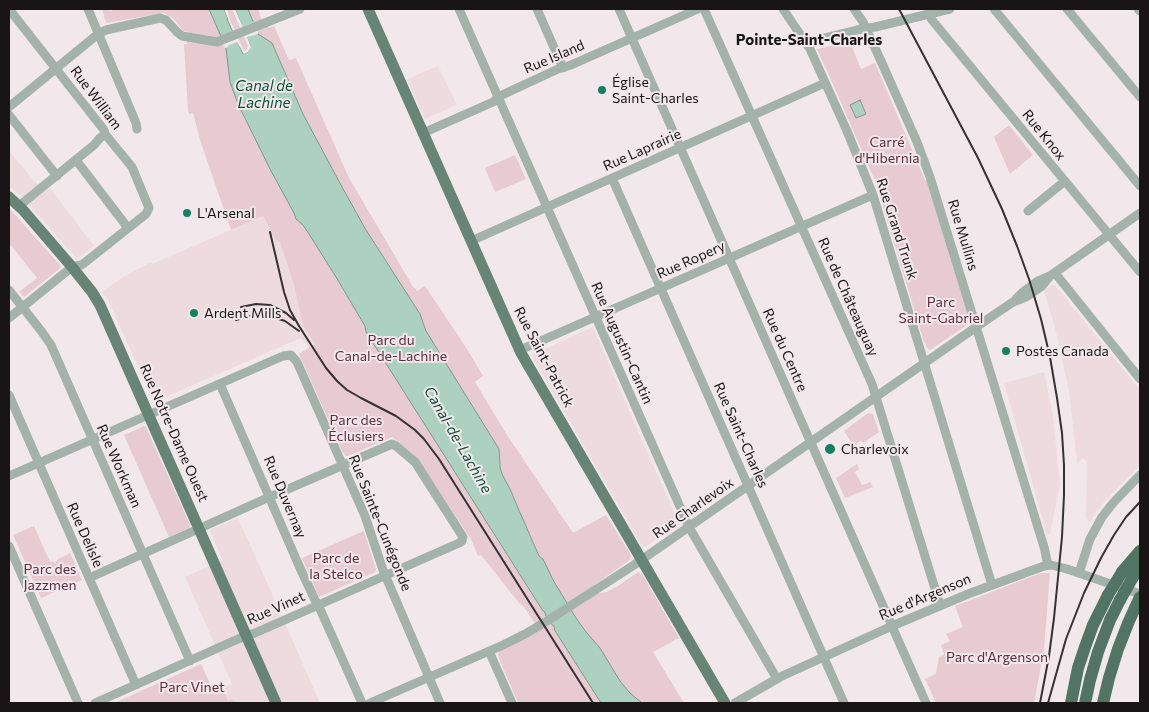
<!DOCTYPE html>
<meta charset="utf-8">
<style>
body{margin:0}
#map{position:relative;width:1149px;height:712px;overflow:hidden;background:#f2e8eb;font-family:Commissioner,sans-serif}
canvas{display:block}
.frame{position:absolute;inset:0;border:10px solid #191516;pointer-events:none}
</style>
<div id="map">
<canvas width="1149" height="712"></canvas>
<div class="frame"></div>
</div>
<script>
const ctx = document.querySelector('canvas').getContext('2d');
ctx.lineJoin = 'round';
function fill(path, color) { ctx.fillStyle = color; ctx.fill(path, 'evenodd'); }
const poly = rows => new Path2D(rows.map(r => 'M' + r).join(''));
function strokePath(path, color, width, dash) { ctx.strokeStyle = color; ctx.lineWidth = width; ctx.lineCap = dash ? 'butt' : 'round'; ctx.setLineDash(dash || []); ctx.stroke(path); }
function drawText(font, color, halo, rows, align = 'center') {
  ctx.font = font + ' Commissioner,sans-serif'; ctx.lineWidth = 4; ctx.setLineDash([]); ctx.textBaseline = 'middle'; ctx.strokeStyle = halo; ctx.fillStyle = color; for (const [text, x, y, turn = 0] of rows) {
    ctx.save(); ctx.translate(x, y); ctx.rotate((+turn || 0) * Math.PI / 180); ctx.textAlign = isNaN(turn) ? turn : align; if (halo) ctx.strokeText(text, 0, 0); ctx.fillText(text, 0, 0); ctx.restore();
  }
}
fill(poly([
 [438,66,457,105,425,119,407,79],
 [9,151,44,192,50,188,94,246,77,259,23,198,9,186],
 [263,216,277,242,280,241,294,285,302,321,315,344,309,348,301,338,154,402,108,300,102,292,123,277,151,262,152,264],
 [1054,284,1140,390,1140,465,1106,500,1093,516,1090,523,1086,518,1087,462,1083,458,1077,463,1069,391,1055,328,1044,290],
 [593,327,645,447,680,524,645,547,642,546,531,355],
 [1044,372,1053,416,1060,484,1050,534,1047,535,1004,383],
 [238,518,278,607,320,703,237,703,235,701,228,701,223,688,232,684,185,577,222,560,210,530]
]), '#eedbe0');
fill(poly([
 [102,9,112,11,112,9,258,9,261,18,269,28,274,26,289,60,296,58,349,178,412,285,417,291,425,286,467,349,483,376,475,382,507,435,573,533,606,515,631,555,631,557,630,560,594,585,598,593,606,592,618,586,638,572,642,574,679,638,653,652,684,703,518,703,500,661,498,654,499,651,539,630,524,607,520,604,481,555,478,556,471,539,415,456,392,437,348,456,346,456,343,453,299,354,315,344,304,327,302,321,294,285,280,242,277,242,263,216,231,230,201,143,193,113,189,114,188,111,184,44,187,44,189,32,183,31,174,19,164,13,106,23],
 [850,42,861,69,875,63,925,180,927,179,971,319,969,319,969,323,967,325,930,350,927,348,925,342,924,342,876,183,832,82,817,49],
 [1009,125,1033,155,1010,174,994,137],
 [515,155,526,179,495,192,485,168],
 [9,208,61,266,59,269,24,297,19,292,37,278,9,243],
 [868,413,873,414,879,432,863,443,861,441,857,443,857,447,855,448,844,431],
 [144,426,146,427,190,525,189,528,169,537,124,435],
 [857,464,859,469,855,472,862,485,863,485,870,482,873,487,845,498,836,478],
 [34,526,50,562,52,561,55,563,58,559,70,553,82,580,41,598,13,535],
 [364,531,376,570,375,572,319,597,302,558],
 [1041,573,1050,573,1044,649,1034,703,936,703,925,679,936,674,939,657,944,655,941,645,950,641,946,634,963,627,955,606],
 [201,664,213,690,221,687,223,688,228,701,232,699,235,701,237,703,114,703]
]), '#e7cad2');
const water = poly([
 [209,9,224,9,228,19,227,19,243,54,248,52,250,45,235,9,248,9,258,34,272,43,303,114,342,187,366,230,420,314,426,331,499,449,500,467,502,474,511,491,515,501,539,556,543,559,553,580,576,618,586,632,600,648,620,681,630,693,642,703,601,703,554,629,555,628,548,620,544,611,543,611,366,332,365,326,336,277,309,234,303,225,296,219,294,213,271,171,238,104,230,82,226,48,209,9],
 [860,100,866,114,856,118,850,105,860,100]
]);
fill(water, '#acd1c0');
strokePath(water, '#80998d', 1);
fill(poly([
 [224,9,227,9,230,20,244,51,247,49,248,46,232,9,235,9,243,27,254,22,258,31,258,34,247,37,251,47,248,52,244,54,237,42,229,45,226,48,224,47,220,37,233,31]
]), '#f2e8eb');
strokePath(poly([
 [9,9,104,130,105,134,132,167,149,208,146,214,83,264,81,265,72,267,9,318],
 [88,9,136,123,137,129],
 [459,9,689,527,777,679],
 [537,9,563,68],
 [619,9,926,703],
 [704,9,872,384,940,605],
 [783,9,810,49,847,131,873,195,992,585],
 [854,9,863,22,881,61,917,142,930,177,1044,547,1048,565],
 [994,9,1140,186],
 [1067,9,1140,97],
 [1138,9,1140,11],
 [929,14,932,20,1140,272],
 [807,43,816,40,857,30,875,27,950,9],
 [9,107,98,34,106,30,160,18,166,20,177,32,182,36,217,42,300,9],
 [9,115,57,176],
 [423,133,493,102,502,95,558,69,571,65,698,9],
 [76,160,128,228],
 [612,178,844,703],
 [19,206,94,145,100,138,105,134],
 [1028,211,1065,181],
 [471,241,825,83],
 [1055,273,1140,379],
 [9,290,42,332,51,345,190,661],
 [1016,299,1023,292,1038,281,1050,276,1140,213],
 [520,350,873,195],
 [220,384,300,568,315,600,320,609,362,703],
 [9,395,136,685],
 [9,476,283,356,291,355,297,362,365,516,383,570,440,703],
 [9,546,78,703],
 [1079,573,1090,539,1102,517,1113,503,1140,475],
 [89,578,265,499,392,444,396,446,415,462,463,537,462,541,459,543,255,633,238,639,95,703],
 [489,651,512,703],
 [370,703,503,645,525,634,547,621,634,565,982,323,1013,302,1026,297,1042,286,1050,276],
 [735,703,780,677,892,626,968,594,1044,566,1051,565,1067,569,1140,594]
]), '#a3b3ac', 9);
strokePath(poly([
 [368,9,521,353,725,703],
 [9,197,23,210,72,267,92,292,100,305,276,703]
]), '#678577', 11);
strokePath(poly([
 [1122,572,1140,551],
 [1133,577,1140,565],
 [1071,703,1078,668,1085,647,1093,625,1108,595],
 [1085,703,1090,680,1098,652,1110,620,1120,600],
 [1103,703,1109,678,1118,649,1129,621,1140,597]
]), '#517464', 12);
strokePath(poly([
 [899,9,978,158,1002,209,1017,246,1029,279,1041,319,1050,357,1057,398,1062,433,1064,465,1064,495,1062,537,1054,618,1049,656,1040,703],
 [270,232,284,292,290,310,299,326,326,368,337,381,347,390,361,398,396,416,415,430,424,439,439,459,593,703],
 [241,307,256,304,270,305,286,313,294,320],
 [236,320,250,316,269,316,285,321,299,331],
 [1048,703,1066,639,1084,593,1101,558,1114,535,1126,517,1140,502]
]), '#363133', 2);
strokePath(poly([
 [1108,595,1122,572],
 [1120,600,1133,577]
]), '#517464', 12);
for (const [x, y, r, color] of [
 [602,90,5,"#128260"],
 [187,213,5,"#128260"],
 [194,313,5,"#128260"],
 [1006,351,5,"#128260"],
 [830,449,6,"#128260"]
]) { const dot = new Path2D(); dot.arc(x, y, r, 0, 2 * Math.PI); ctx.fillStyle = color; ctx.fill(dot); strokePath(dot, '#f2e8eb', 2); }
drawText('14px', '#191516', '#f2e8eb', [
 ["Rue Island",554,57,-23],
 ["Rue William",96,98,53],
 ["Rue Knox",1044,135,51],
 ["Rue Laprairie",642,150,-24],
 ["Rue Grand Trunk",897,229,72],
 ["Rue Mullins",963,235,73],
 ["Rue Ropery",691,260,-24],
 ["Rue de Châteauguay",848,297,66],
 ["Rue Augustin-Cantin",622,343,66],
 ["Rue du Centre",785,350,66],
 ["Rue Saint-Patrick",544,357,62],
 ["Rue Notre-Dame Ouest",174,433,66],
 ["Rue Saint-Charles",741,435,66],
 ["Rue Workman",119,466,66],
 ["Rue Duvernay",285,497,67],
 ["Rue Charlevoix",693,508,-35],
 ["Rue Sainte-Cunégonde",380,523,68],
 ["Rue Delisle",85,535,66],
 ["Rue d'Argenson",925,597,-23],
 ["Rue Vinet",276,608,-24]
]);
drawText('14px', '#191516', '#f2e8eb', [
 ["Église",612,82],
 ["Saint-Charles",612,98],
 ["L'Arsenal",197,213],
 ["Ardent Mills",204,313],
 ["Postes Canada",1016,351],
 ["Charlevoix",841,449]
], 'left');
drawText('14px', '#5f2d3f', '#f2e8eb', [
 ["Carré",887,142],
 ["d'Hibernia",887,158],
 ["Parc",941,302],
 ["Saint-Gabriel",941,318],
 ["Parc du",391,340],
 ["Canal-de-Lachine",391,356],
 ["Parc des",356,420],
 ["Éclusiers",356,436],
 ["Parc de",336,558],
 ["la Stelco",336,574],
 ["Parc des",50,569],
 ["Jazzmen",50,585],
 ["Parc d'Argenson",997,657],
 ["Parc Vinet",192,687]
]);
drawText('bold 15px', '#191516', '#f2e8eb', [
 ["Pointe-Saint-Charles",809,40]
]);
drawText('italic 15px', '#0a513b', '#f2e8eb', [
 ["Canal de",264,86],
 ["Lachine",264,103],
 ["Canal-de-Lachine",458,440,60]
]);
</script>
